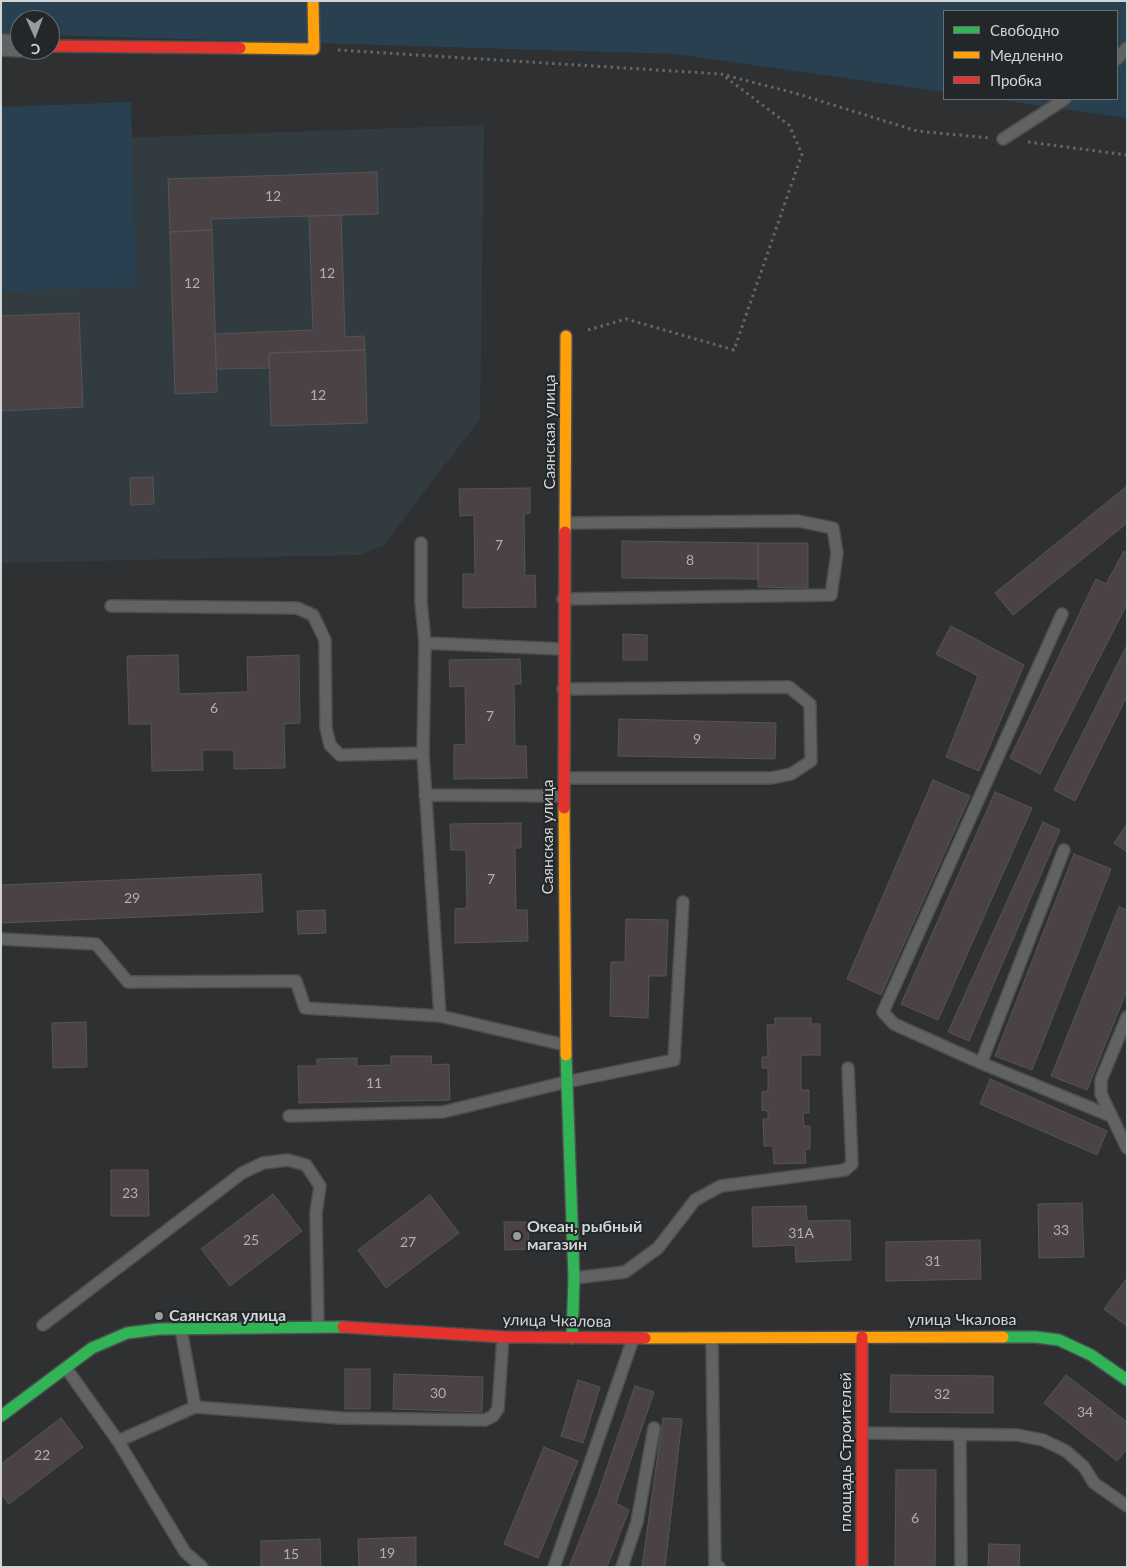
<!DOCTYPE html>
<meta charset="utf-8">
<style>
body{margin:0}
#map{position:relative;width:1128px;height:1568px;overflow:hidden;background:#2e3032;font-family:Lato,sans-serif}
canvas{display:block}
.frame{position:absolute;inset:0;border:2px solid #d2d5d6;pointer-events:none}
.legend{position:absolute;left:943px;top:10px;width:175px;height:90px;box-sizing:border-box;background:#232729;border:1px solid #696d6e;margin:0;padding:6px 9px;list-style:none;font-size:15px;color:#d2d5d6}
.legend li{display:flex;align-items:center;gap:10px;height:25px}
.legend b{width:25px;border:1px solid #696d6e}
.north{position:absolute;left:10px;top:10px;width:50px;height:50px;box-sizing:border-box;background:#232729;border:1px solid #696d6e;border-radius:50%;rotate:178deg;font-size:14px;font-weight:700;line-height:20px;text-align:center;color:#d2d5d6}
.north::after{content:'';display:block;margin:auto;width:18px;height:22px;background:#999b9d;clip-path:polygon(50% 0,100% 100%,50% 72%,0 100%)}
</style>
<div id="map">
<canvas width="1128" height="1568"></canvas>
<div class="frame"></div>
<ul class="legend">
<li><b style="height:6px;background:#30b455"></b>Свободно</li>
<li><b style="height:6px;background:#ff9f0a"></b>Медленно</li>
<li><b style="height:6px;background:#e5322d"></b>Пробка</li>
</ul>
<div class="north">С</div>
</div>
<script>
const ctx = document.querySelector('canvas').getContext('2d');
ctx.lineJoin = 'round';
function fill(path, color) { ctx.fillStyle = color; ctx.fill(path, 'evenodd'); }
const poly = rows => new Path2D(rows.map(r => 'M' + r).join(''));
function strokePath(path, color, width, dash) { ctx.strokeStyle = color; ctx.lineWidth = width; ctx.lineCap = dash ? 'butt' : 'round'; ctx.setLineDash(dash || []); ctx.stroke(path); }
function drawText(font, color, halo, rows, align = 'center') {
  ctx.font = font + ' Lato,sans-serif'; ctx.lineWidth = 4; ctx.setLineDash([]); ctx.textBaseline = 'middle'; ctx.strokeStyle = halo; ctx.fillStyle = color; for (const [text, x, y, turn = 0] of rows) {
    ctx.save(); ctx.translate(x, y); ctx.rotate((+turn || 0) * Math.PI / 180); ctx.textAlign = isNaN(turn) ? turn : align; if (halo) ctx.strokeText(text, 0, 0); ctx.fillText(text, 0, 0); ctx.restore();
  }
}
fill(poly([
 [484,125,480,419,383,546,360,555,1,563,1,142]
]), '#323b40');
fill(poly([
 [1,1,1127,1,1127,118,991,99,1117,99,1117,11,944,11,944,92,676,54,50,35,50,20,20,20,20,34,1,33],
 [131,102,136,286,1,292,1,107]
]), '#294050');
const building = poly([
 [377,172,378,214,211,219,212,230,170,232,168,179,377,172],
 [341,215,345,337,364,336,365,350,269,353,269,368,216,369,215,334,313,330,309,216,341,215],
 [212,230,217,392,175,394,170,232,212,230],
 [79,313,83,407,1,411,1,316,79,313],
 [365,350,367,423,271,426,269,353,365,350],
 [153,477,154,504,131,505,130,478,153,477],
 [1127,486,1127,523,1013,615,995,593,1127,486],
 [530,488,530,513,524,514,525,576,535,575,536,607,463,608,463,574,475,574,474,515,460,516,459,489,530,488],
 [622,541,758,543,758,579,622,578,622,541],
 [758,543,808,543,808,588,758,587,758,543],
 [1124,551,1127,553,1127,604,1040,774,1010,758,1096,579,1106,584,1124,551],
 [951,626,1024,665,979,771,946,757,978,676,936,654,951,626],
 [623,634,647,635,647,660,623,660,623,634],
 [1127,645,1127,696,1075,801,1054,790,1127,645],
 [178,655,179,694,248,692,247,657,299,655,300,723,284,724,285,768,234,769,234,750,202,750,203,770,152,771,151,724,129,724,127,656,178,655],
 [520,659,521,684,514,684,515,746,526,746,527,778,454,779,454,745,466,744,465,686,450,687,449,660,520,659],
 [619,719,776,723,775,759,618,756,619,719],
 [933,780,970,796,881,995,847,979,933,780],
 [995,792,1032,808,938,1020,901,1004,995,792],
 [1043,822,1060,830,969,1041,948,1032,1043,822],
 [521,823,521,848,515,848,516,910,527,910,528,941,455,943,455,909,467,908,466,850,451,850,450,824,521,823],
 [1127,824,1127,852,1114,843,1127,824],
 [1074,854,1111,869,1032,1070,995,1056,1074,854],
 [261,874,263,912,1,923,1,885,261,874],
 [1119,907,1127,910,1127,990,1087,1090,1051,1076,1119,907],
 [325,910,326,933,298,934,297,911,325,910],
 [626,919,668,920,666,976,649,976,648,1018,610,1016,611,962,625,962,626,919],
 [775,1018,811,1018,811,1024,820,1024,820,1055,801,1055,801,1090,809,1090,809,1113,803,1113,804,1126,810,1126,810,1149,805,1150,806,1163,774,1164,773,1146,764,1146,763,1119,768,1119,768,1111,762,1110,762,1092,768,1091,768,1068,762,1068,762,1057,768,1057,767,1025,775,1025,775,1018],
 [86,1022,87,1067,53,1068,52,1023,86,1022],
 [391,1056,431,1056,432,1065,449,1064,450,1100,299,1103,298,1066,317,1066,317,1059,357,1058,357,1066,391,1065,391,1056],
 [990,1079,1107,1131,1097,1155,980,1104,990,1079],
 [111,1170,148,1170,149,1216,111,1216,111,1170],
 [273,1194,302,1231,230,1286,201,1249,273,1194],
 [430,1195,459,1233,386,1288,358,1250,430,1195],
 [1082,1203,1084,1257,1039,1258,1038,1204,1082,1203],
 [806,1206,807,1221,850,1220,851,1260,796,1262,795,1245,753,1247,752,1207,806,1206],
 [504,1222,528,1222,529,1249,505,1250,504,1222],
 [980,1240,981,1279,886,1281,886,1242,980,1240],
 [1127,1278,1127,1326,1104,1309,1127,1278],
 [345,1369,370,1369,370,1409,345,1409,345,1369],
 [394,1374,483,1377,482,1412,393,1409,394,1374],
 [891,1375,993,1376,993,1413,890,1412,891,1375],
 [1066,1375,1127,1422,1127,1449,1117,1461,1044,1403,1066,1375],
 [578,1380,600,1387,583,1443,561,1436,578,1380],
 [635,1386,654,1392,616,1503,629,1510,607,1567,569,1567,598,1494,635,1386],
 [61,1418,83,1447,9,1504,1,1494,1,1464,61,1418],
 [663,1418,682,1419,665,1567,642,1567,663,1418],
 [544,1447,578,1461,538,1558,504,1544,544,1447],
 [896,1470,936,1470,935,1567,895,1567,896,1470],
 [416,1537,416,1567,359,1567,358,1539,416,1537],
 [320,1539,321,1567,261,1567,261,1541,320,1539],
 [989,1544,1020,1545,1019,1567,988,1567,989,1544]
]);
fill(building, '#4a4245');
strokePath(building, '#555556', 1);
const lane = poly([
 [1117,59,1127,48],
 [1003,139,1065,99],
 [421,543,421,602,425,643],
 [563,599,831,595,837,553,833,528,798,521,567,523],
 [111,606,297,608,313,615,325,640,326,728,330,745,340,755,423,753,440,1016],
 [563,689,789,687,810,704,811,761,791,774,771,778,564,778],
 [423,753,425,643,563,649],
 [425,795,564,796],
 [1064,850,981,1063,1111,1116],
 [1,939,96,944,128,982,296,981,305,1008,440,1016,565,1045],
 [1127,1017,1101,1080,1101,1094,1127,1148],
 [981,1063,894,1024,883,1012,1062,614],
 [289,1116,443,1112,566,1082,674,1060,683,902],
 [574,1278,625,1272,658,1248,695,1200,721,1186,845,1170,852,1164,848,1068],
 [43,1325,242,1173,263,1163,288,1160,306,1165,320,1186,316,1213,318,1326],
 [712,1339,715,1565,719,1567],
 [66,1368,118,1441,185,1552,202,1567],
 [195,1407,340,1418,485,1420,493,1416,498,1409,503,1337],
 [863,1433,1017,1435,1043,1440,1066,1451,1084,1467,1094,1483,1127,1506],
 [960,1434,961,1567],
 [118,1441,195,1407,181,1329],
 [554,1567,633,1339],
 [622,1567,637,1522,654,1428]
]);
const street = poly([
 [1,45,20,46]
]);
const fast = poly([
 [566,1055,574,1278,572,1338],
 [1003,1337,1036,1337,1059,1340,1091,1355,1127,1380],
 [1,1416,92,1348,127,1333,159,1329,343,1327]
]);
const slow = poly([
 [240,48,314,49,313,1],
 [565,532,566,336],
 [564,808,566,1055],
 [645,1338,1003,1337]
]);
const jam = poly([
 [50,46,240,48],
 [564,808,565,532],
 [343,1327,503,1337,645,1338],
 [862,1337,862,1567]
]);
strokePath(lane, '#4c4e4f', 14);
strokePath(street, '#4c4e4f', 24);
strokePath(fast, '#4c4e4f', 14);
strokePath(slow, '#4c4e4f', 14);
strokePath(jam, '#4c4e4f', 14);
strokePath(poly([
 [338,50,721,74,798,94,917,131,990,138],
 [1028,142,1127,155],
 [588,330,626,319,734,350,802,154,789,125,724,76]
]), '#646667', 3, [2.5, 4]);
strokePath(lane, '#616262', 11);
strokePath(street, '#616262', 21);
strokePath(fast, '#30b455', 11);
strokePath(slow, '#ff9f0a', 11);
strokePath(jam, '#e5322d', 11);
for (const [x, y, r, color] of [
 [517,1236,5,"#999b9d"],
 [159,1316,5,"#999b9d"]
]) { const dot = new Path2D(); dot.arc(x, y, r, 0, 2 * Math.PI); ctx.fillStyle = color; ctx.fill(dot); strokePath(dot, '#232729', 2); }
drawText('14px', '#b0b0b2', null, [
 ["12",273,196],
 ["12",327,273],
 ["12",192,283],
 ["12",318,395],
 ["7",499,545],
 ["8",690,560],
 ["6",214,708],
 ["7",490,716],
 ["9",697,739],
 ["7",491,879],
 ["29",132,898],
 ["11",374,1083],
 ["23",130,1193],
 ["33",1061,1230],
 ["31А",801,1233],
 ["25",251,1240],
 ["27",408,1242],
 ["31",933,1261],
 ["30",438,1393],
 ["32",942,1394],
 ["34",1085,1412],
 ["22",42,1455],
 ["6",915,1518],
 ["19",387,1553],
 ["15",291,1554]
]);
drawText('16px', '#d2d5d6', '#232729', [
 ["Саянская улица",550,432,-90],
 ["Саянская улица",548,837,-90],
 ["улица Чкалова",962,1320],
 ["улица Чкалова",557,1321,1],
 ["площадь Строителей",846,1452,-90]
]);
drawText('bold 16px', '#d2d5d6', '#232729', [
 ["Океан, рыбный",527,1227],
 ["магазин",527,1245],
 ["Саянская улица",169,1316]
], 'left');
</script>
